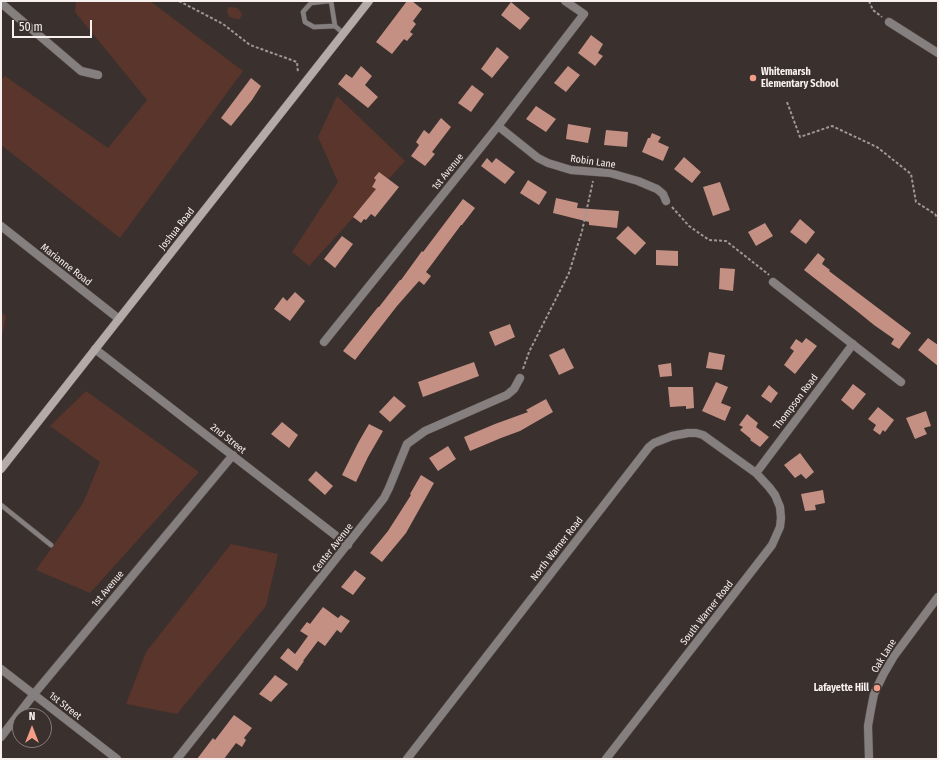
<!DOCTYPE html>
<style>
body{margin:0}
#map{position:relative;width:939px;height:760px;overflow:hidden;background:#3a302e;font-family:"Fira Sans Condensed",sans-serif}
canvas{display:block}
.frame{position:absolute;inset:0;border:2px solid #f7f0ef;pointer-events:none}
.north{position:absolute;left:12px;top:708px;width:40px;height:40px;box-sizing:border-box;background:#3a302e;border:1px solid #867d7b;border-radius:50%;rotate:0deg;font-size:11px;font-weight:700;line-height:16px;text-align:center;color:#f7f0ef}
.north::after{content:'';display:block;margin:auto;width:14px;height:18px;background:#f49e88;clip-path:polygon(50% 0,100% 100%,50% 72%,0 100%)}
.scale{position:absolute;left:12px;top:20px;width:80px;height:18px;box-sizing:border-box;border:2px solid #f7f0ef;border-top:0;padding-left:5px;font-size:12px;line-height:14px;white-space:nowrap;color:#f7f0ef;-webkit-text-stroke:3px #3a302e;paint-order:stroke}
</style>
<div id="map">
<canvas width="939" height="760"></canvas>
<div class="frame"></div>
<div class="north">N</div>
<div class="scale">50 m</div>
</div>
<script>
const ctx = document.querySelector('canvas').getContext('2d');
ctx.lineJoin = 'round';
function fill(path, color) { ctx.fillStyle = color; ctx.fill(path, 'evenodd'); }
const poly = rows => new Path2D(rows.map(r => 'M' + r).join(''));
function strokePath(path, color, width, dash) { ctx.strokeStyle = color; ctx.lineWidth = width; ctx.lineCap = dash ? 'butt' : 'round'; ctx.setLineDash(dash || []); ctx.stroke(path); }
function drawText(font, color, halo, rows, align = 'center') {
  ctx.font = font + ' "Fira Sans Condensed",sans-serif'; ctx.lineWidth = 4; ctx.setLineDash([]); ctx.textBaseline = 'middle'; ctx.strokeStyle = halo; ctx.fillStyle = color; for (const [text, x, y, turn = 0] of rows) {
    ctx.save(); ctx.translate(x, y); ctx.rotate((+turn || 0) * Math.PI / 180); ctx.textAlign = isNaN(turn) ? turn : align; if (halo) ctx.strokeText(text, 0, 0); ctx.fillText(text, 0, 0); ctx.restore();
  }
}
fill(poly([
 [76,1,150,1,243,71,120,238,1,145,1,80,5,76,108,148,147,100,75,12],
 [230,7,237,8,240,11,242,14,240,19,236,19,229,17,227,11,228,8],
 [337,96,405,161,309,266,292,252,338,182,318,137],
 [1,312,6,316,1,342],
 [86,391,199,472,90,593,36,570,83,503,100,462,50,426],
 [231,544,278,554,266,606,177,714,126,704,146,652]
]), '#5a352b');
fill(poly([
 [407,1,412,1,422,9,413,21,416,24,410,32,413,34,407,41,404,39,392,54,376,42],
 [511,2,530,18,520,30,501,15],
 [591,35,603,44,598,53,603,56,595,66,578,53],
 [497,47,509,57,492,78,481,69],
 [361,66,372,76,365,85,378,97,368,108,338,84,346,74,352,78],
 [568,66,580,75,566,92,554,83],
 [251,78,261,86,252,100,231,126,221,118],
 [472,85,484,94,471,112,458,103],
 [536,106,556,119,546,132,526,119],
 [441,118,451,127,432,152,435,154,425,166,411,156,419,145,416,142,424,130,429,134],
 [568,124,591,128,588,143,566,139],
 [606,130,628,132,627,147,604,145],
 [652,133,661,137,658,142,669,147,663,161,642,152,648,138,650,138],
 [684,157,701,172,692,183,674,169],
 [487,158,492,163,496,158,515,172,505,184,481,166],
 [379,172,399,187,375,217,371,214,366,220,364,219,361,223,353,217,376,189,372,187,376,180,374,178],
 [528,180,547,192,539,205,520,193],
 [720,182,730,210,713,216,703,187],
 [556,198,578,203,577,208,619,211,617,228,589,225,589,222,553,213],
 [463,199,475,208,462,225,461,225,426,272,431,276,424,285,419,281,397,306,355,360,343,351,378,307,379,307,400,280,401,280,422,251,423,252],
 [800,219,815,232,806,244,790,232],
 [765,223,773,236,756,246,748,232],
 [628,226,646,243,635,255,616,238],
 [342,236,353,244,335,268,324,259],
 [656,250,678,251,678,266,656,265],
 [818,253,825,259,822,264,830,270,829,271,911,333,899,349,891,344,894,339,874,325,858,312,804,270],
 [720,268,735,269,733,291,719,289],
 [295,292,305,301,290,321,274,309,283,297,287,301],
 [510,324,515,337,495,346,489,332],
 [806,338,817,346,795,374,784,365,794,351,790,348,796,339,802,343],
 [928,338,938,345,938,366,918,350],
 [564,348,574,368,559,375,549,355],
 [709,352,725,355,722,370,706,368],
 [474,362,479,376,423,397,418,382],
 [671,363,672,376,660,377,658,365],
 [716,382,728,387,721,403,731,407,725,421,702,411],
 [853,384,866,394,853,410,841,400],
 [769,385,778,393,771,403,761,396],
 [668,387,693,387,694,408,686,409,686,406,670,407],
 [394,396,406,406,390,422,379,412],
 [546,399,553,412,520,431,501,438,470,451,464,437,495,424,528,412,526,410],
 [878,407,894,420,885,432,883,430,880,435,873,430,876,425,868,419],
 [926,411,931,426,924,428,927,434,915,439,906,418],
 [747,414,758,423,756,427,769,437,760,447,750,440,751,439,740,430,743,427,739,425],
 [282,422,298,435,289,448,271,434],
 [369,424,383,431,368,457,356,482,342,475,358,443],
 [448,446,456,459,438,471,429,458],
 [800,453,814,472,806,479,801,474,795,478,784,465],
 [316,471,333,486,325,495,308,480],
 [421,475,434,483,406,533,382,562,370,553,388,531,411,495,410,494],
 [823,490,825,503,815,505,816,510,805,511,801,494],
 [355,570,366,578,353,595,341,587],
 [323,607,338,618,341,615,350,621,341,633,337,630,325,646,318,641,303,661,304,661,297,671,280,658,288,648,295,654,308,636,300,631,307,622,310,624],
 [275,675,288,684,271,702,259,694],
 [234,715,252,728,244,738,246,740,242,747,236,743,224,759,197,759,213,738,215,740]
]), '#c49083');
const service = poly([
 [329,1,311,3,303,12,305,22,314,27,335,26],
 [331,1,335,26,343,33],
 [1,505,51,545]
]);
const minor = poly([
 [1,3,81,71,98,75],
 [889,22,938,53],
 [498,126,538,158,548,163,571,170,610,173,638,181,657,189,663,194,666,201],
 [1,226,119,319],
 [773,282,901,382],
 [324,342,498,126,584,14,565,1],
 [95,349,348,545],
 [756,473,853,344],
 [1,669,117,759],
 [1,737,34,694,233,455],
 [177,759,377,507,384,498,389,488,407,444,425,431,507,395,514,389,520,378],
 [407,759,649,447,654,443,672,436,688,433,696,433,703,435,756,473,769,487,775,495,780,507,781,518,780,527,772,545,606,759],
 [869,759,868,726,871,709,874,694,883,675,894,656,938,597]
]);
const secondary = poly([
 [1,469,369,1]
]);
strokePath(service, '#584f4d', 5.5);
strokePath(minor, '#584f4d', 9);
strokePath(secondary, '#584f4d', 9);
strokePath(poly([
 [179,1,223,24,250,45,297,62,298,73],
 [869,1,873,10,882,17],
 [787,102,800,137,832,126,877,147,911,174,916,202,935,214,938,219],
 [672,207,689,226,709,240,726,241,768,274,769,275],
 [523,369,529,352,569,273,582,231,593,181]
]), '#9f9795', 2, [3, 2]);
strokePath(service, '#85807f', 4.5);
strokePath(minor, '#85807f', 8);
strokePath(secondary, '#b4aba9', 8);
for (const [x, y, r, color] of [
 [753,78,4,"#f49e88"],
 [877,688,4,"#f49e88"]
]) { const dot = new Path2D(); dot.arc(x, y, r, 0, 2 * Math.PI); ctx.fillStyle = color; ctx.fill(dot); strokePath(dot, '#3a302e', 1.5); }
drawText('bold 10px', '#f7f0ef', '#3a302e', [
 ["Whitemarsh",761,72],
 ["Elementary School",761,84],
 ["Lafayette Hill",869,688,"right"]
], 'left');
drawText('10px', '#f7f0ef', '#3a302e', [
 ["Robin Lane",593,162,8],
 ["1st Avenue",448,172,-51],
 ["Joshua Road",177,229,-52],
 ["Marianne Road",66,265,38],
 ["Thompson Road",796,402,-53],
 ["2nd Street",228,439,38],
 ["Center Avenue",333,548,-52],
 ["North Warner Road",557,549,-52],
 ["1st Avenue",108,589,-50],
 ["South Warner Road",707,613,-52],
 ["Oak Lane",884,656,-58],
 ["1st Street",65,706,38]
]);
</script>
